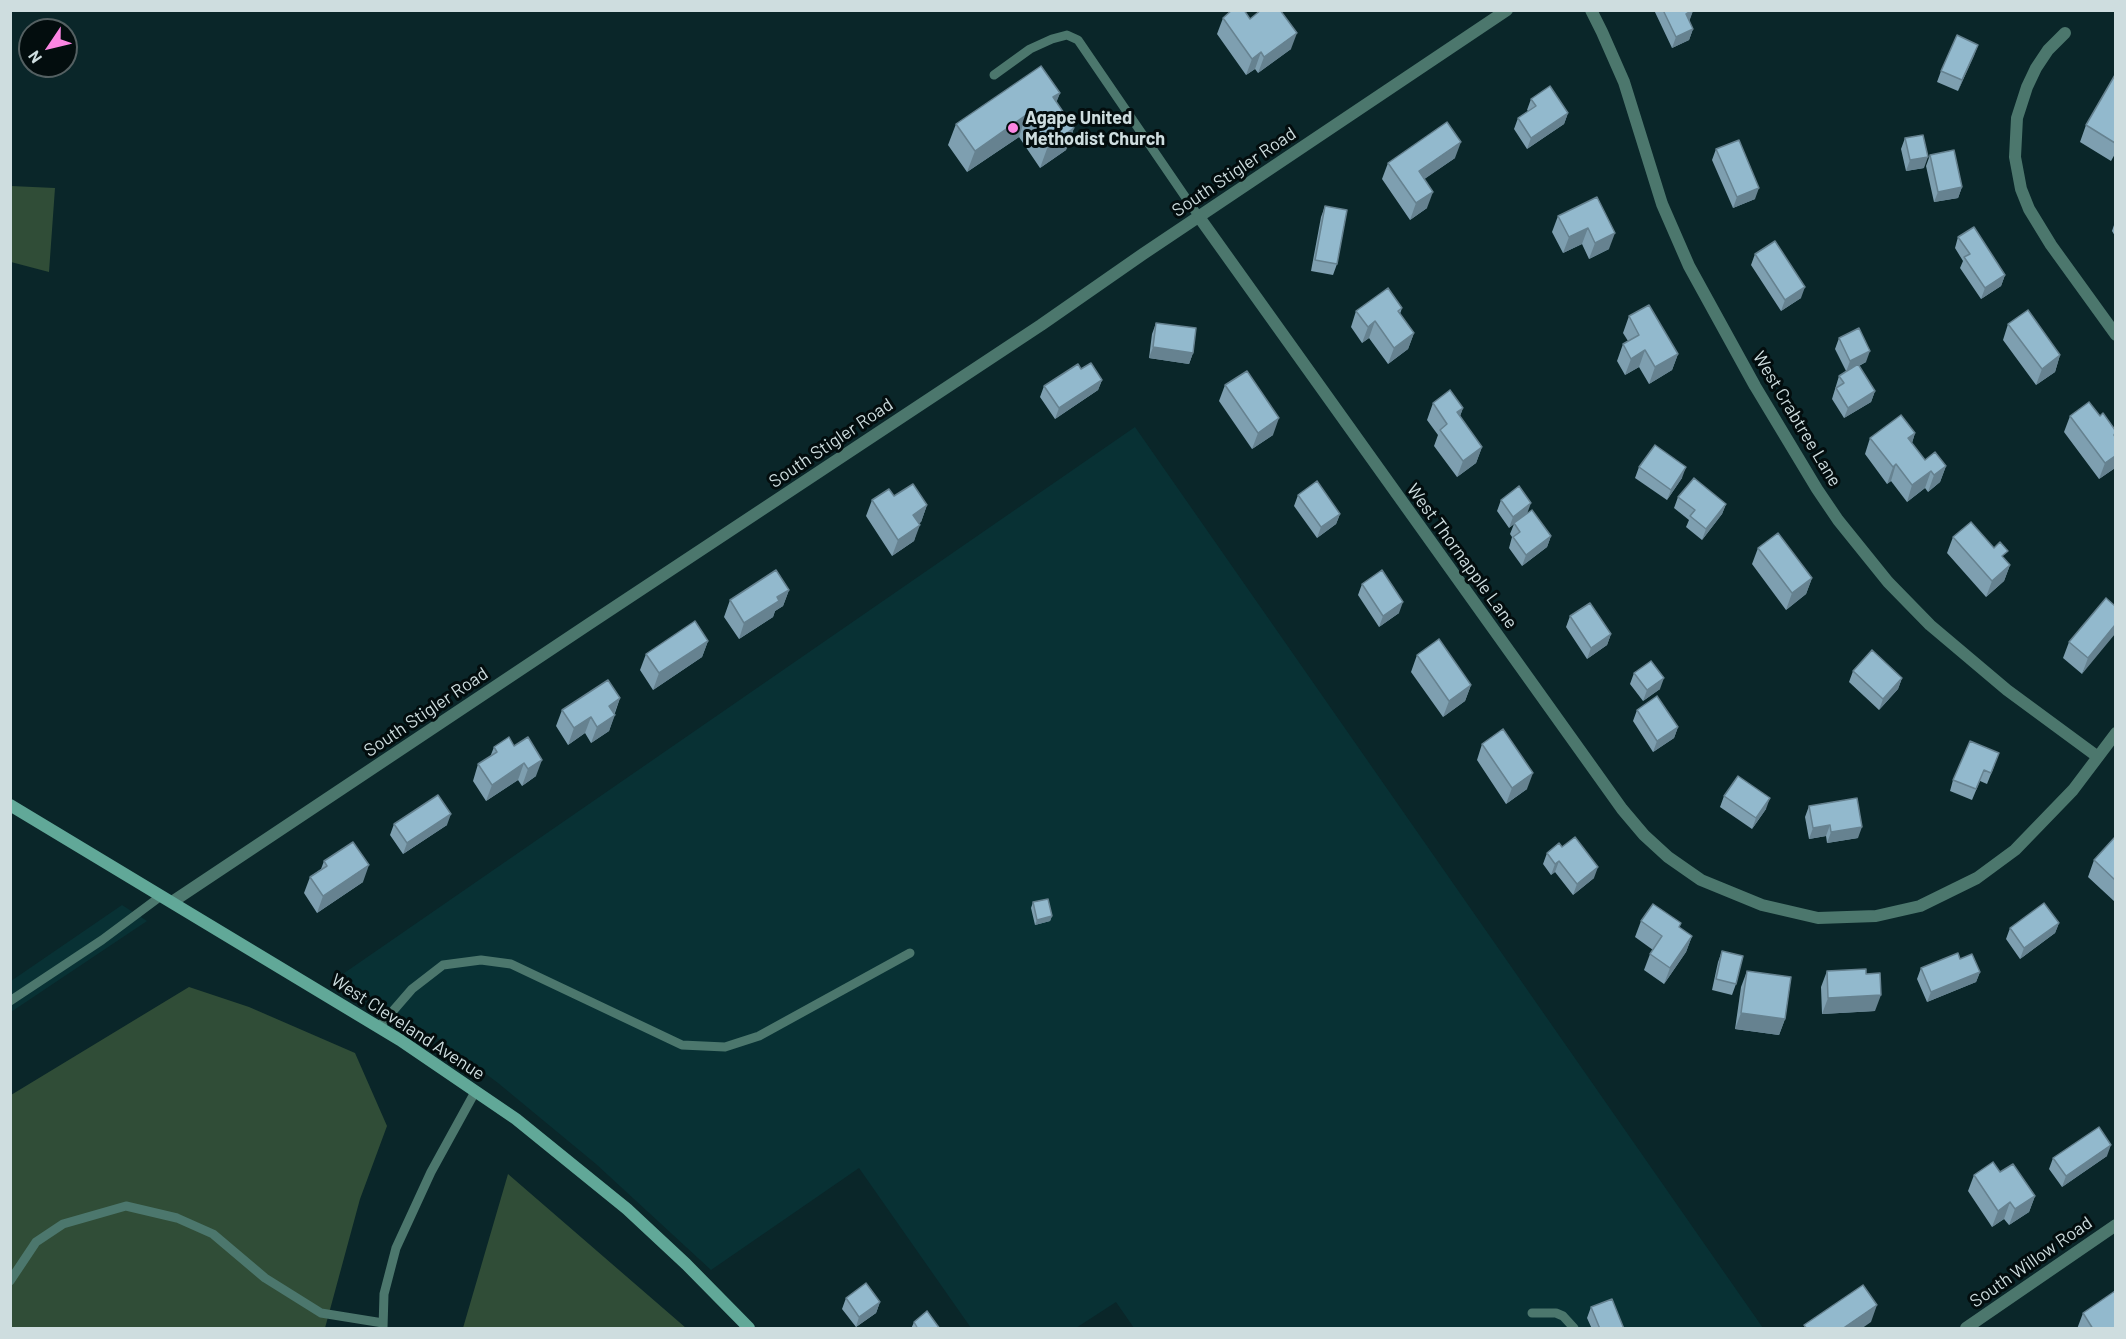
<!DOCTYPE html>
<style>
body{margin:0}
#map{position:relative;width:2126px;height:1339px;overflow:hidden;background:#0a2629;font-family:Barlow,sans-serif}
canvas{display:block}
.frame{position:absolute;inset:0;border:12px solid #cedddf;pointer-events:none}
.north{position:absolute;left:18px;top:18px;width:60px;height:60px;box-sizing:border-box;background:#030d0e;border:2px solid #546062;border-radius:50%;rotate:235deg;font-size:16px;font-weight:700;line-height:24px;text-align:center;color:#cedddf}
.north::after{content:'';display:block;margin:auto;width:21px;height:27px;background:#fc86e3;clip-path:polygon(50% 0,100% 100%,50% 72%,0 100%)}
</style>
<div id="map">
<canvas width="2126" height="1339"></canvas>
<div class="frame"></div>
<div class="north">N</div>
</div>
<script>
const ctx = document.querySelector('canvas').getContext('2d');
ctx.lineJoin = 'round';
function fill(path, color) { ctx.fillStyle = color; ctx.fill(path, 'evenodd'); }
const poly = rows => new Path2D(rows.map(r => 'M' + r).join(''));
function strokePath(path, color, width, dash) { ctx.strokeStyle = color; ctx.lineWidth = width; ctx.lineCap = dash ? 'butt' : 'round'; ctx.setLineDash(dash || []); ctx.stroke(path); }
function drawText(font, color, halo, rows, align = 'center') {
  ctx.font = font + ' Barlow,sans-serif'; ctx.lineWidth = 6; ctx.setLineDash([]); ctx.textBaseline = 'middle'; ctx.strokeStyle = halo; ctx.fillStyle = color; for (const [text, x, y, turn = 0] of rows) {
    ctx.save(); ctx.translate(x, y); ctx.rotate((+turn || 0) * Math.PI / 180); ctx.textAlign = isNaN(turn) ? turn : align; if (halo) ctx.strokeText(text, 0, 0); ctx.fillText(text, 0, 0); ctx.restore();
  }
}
fill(poly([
 [1135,427,1763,1328,1134,1328,1116,1302,1076,1328,971,1328,859,1168,711,1270,596,1164,498,1083,442,1041,337,978],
 [122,905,147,921,11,1012,11,981]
]), '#083134');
fill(poly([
 [11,186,55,188,49,272,11,262],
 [189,987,249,1007,355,1053,387,1126,360,1199,325,1328,11,1328,11,1095],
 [508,1174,686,1328,463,1328]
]), '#304d37');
strokePath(poly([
 [994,75,1030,49,1052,39,1067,35,1078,40,1199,217],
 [10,1001,102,940,161,896],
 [379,1027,412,989,443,965,481,960,511,964,682,1045,725,1047,759,1036,910,953],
 [10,1281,36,1242,63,1224,126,1206,177,1218,213,1234,265,1278,321,1313,383,1323],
 [1532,1313,1556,1313,1563,1316,1574,1328],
 [383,1328,384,1294,396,1248,431,1172,475,1092]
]), '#4c776d', 9);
strokePath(poly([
 [1591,10,1602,32,1624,82,1662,204,1689,266,1755,386,1817,489,1838,520,1888,582,1930,625,2007,690,2098,757],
 [2065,33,2048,50,2036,68,2027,87,2017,118,2015,157,2021,189,2029,209,2051,245,2116,335],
 [1199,217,1622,809,1644,835,1668,857,1701,880,1762,905,1818,918,1876,916,1920,906,1977,878,2015,850,2073,790,2116,733],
 [172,902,589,624,1041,325,1143,254,1507,10],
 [1966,1328,2116,1225]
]), '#4c776d', 12);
strokePath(poly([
 [10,805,400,1040,516,1119,627,1209,686,1264,749,1328]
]), '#61a898', 12);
fill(poly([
 [1654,10,1693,10,1689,21,1693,29,1689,40,1672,48],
 [1223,18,1250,19,1291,49,1258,73,1255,69,1246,75,1217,34],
 [1978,45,1958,91,1937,82,1941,71],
 [2115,75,2115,154,2111,161,2080,142,2086,125],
 [1060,93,1056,102,1074,128,1066,150,1040,168,1019,137,967,172,948,145,956,124],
 [1531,99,1568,113,1564,124,1527,149,1514,129,1518,118,1528,111,1527,110],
 [1905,138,1924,168,1906,171,1901,149],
 [1716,149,1755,199,1733,208,1712,160],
 [1930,155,1962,187,1958,198,1934,202,1926,166],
 [1455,158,1424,179,1427,208,1410,220,1382,179,1388,163],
 [1597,197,1609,249,1589,259,1582,244,1563,253,1552,232,1558,216],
 [1325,206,1337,264,1333,275,1311,271,1321,217],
 [2115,222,2115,236,2112,231],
 [1958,237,2005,275,2001,286,1981,299,1960,268,1963,261,1955,248],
 [1755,254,1801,298,1781,311,1751,265],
 [1402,308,1400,314,1414,333,1408,349,1388,364,1369,338,1362,343,1351,327,1356,311],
 [1629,316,1678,354,1672,370,1649,384,1639,367,1625,375,1617,361,1623,344,1628,341,1623,333],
 [1156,323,1193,353,1189,364,1149,358,1152,334],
 [2008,324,2060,355,2055,372,2036,385,2003,340],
 [1839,338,1866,362,1859,366,1875,391,1871,402,1844,418,1832,399,1839,376,1846,371,1835,349],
 [1102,380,1098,390,1055,419,1040,397,1044,386],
 [1225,385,1273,435,1252,449,1219,401],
 [1433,403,1463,408,1460,416,1482,447,1476,463,1457,477,1434,446,1438,435,1427,420],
 [2070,416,2100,416,2115,468,2099,479,2064,432],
 [1915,433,1912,443,1925,460,1946,466,1940,482,1928,492,1925,488,1907,502,1891,481,1887,484,1865,454,1870,438],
 [1639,467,1682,478,1667,500,1635,478],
 [1298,495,1340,514,1336,524,1317,538,1294,506],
 [894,496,927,505,921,522,919,523,914,541,892,556,866,516,872,500],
 [1678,497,1726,504,1722,514,1702,540,1686,527,1689,520,1674,508],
 [1501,500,1528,513,1551,536,1547,547,1522,566,1509,548,1512,537,1510,534,1514,524,1509,528,1497,511],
 [1953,537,1994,548,2010,565,2004,581,1986,597,1947,553],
 [1758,548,1812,578,1806,594,1786,610,1752,564],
 [1362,584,1399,613,1379,627,1358,595],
 [789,590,783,606,775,611,773,617,739,639,724,617,730,600],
 [2115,606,2082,674,2063,658,2069,642],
 [1570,616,1611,634,1607,645,1587,659,1566,627],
 [708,641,702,657,653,690,640,670,646,654],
 [1417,655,1471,685,1465,701,1443,717,1411,672],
 [1853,671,1902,678,1898,689,1879,710,1849,682],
 [1634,673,1660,689,1643,701,1630,684],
 [620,698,609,731,591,743,585,733,568,745,556,726,562,710],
 [1637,710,1678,727,1674,738,1653,752,1633,721],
 [1482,744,1527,789,1506,804,1477,760],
 [514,746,536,776,522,786,518,780,486,801,473,781,478,764,490,757,494,747],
 [1995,764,1987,784,1980,781,1972,800,1950,791,1953,780],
 [1724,796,1766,809,1752,829,1720,807],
 [1809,806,1858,838,1827,843,1826,836,1809,839,1805,817],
 [394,824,447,825,403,854,390,835],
 [2115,837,2115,902,2088,877,2094,860],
 [1562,847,1594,878,1573,895,1555,872,1551,875,1543,864,1547,853],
 [324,861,363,882,317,913,304,893,310,877,321,869],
 [1033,902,1052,916,1050,921,1035,925,1031,908],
 [1641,921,1680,928,1692,936,1686,952,1664,984,1644,970,1650,954,1653,950,1635,937],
 [2059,923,2055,933,2020,959,2006,939,2010,928],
 [1722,951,1736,984,1732,995,1712,990,1718,962],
 [1960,959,1980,972,1976,982,1927,1002,1917,979,1921,968],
 [1747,971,1785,1019,1779,1035,1735,1029,1741,987],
 [1827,971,1866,974,1875,1011,1822,1014,1821,987],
 [2107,1156,2062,1187,2049,1169,2053,1158],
 [2000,1172,2035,1196,2029,1212,2009,1225,2004,1219,1992,1227,1968,1191,1974,1175],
 [846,1298,880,1302,876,1313,856,1327,842,1309],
 [1591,1307,1624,1329,1592,1329,1587,1318],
 [2083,1313,2115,1329,2077,1329],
 [914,1322,940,1329,911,1329]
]), '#7e9fb0');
fill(poly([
 [1693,11,1689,22,1686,14],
 [1693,29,1689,40,1672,48,1676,37],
 [1297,33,1291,49,1258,73,1264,57],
 [1978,45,1974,56,1958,91,1962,80],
 [1261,52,1255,69,1246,75,1252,59],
 [1060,93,1052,114,1053,97],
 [1568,113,1564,124,1527,149,1531,138],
 [1026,115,1019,137,967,172,975,151],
 [1074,128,1066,150,1040,168,1048,146],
 [1461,142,1455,158,1413,187,1419,171],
 [1928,157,1924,168,1906,171,1910,160],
 [1962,187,1958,198,1934,202,1938,192],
 [1759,188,1755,199,1733,208,1737,197],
 [1433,192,1427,208,1410,220,1416,203],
 [1588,228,1582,244,1563,253,1569,237],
 [1615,233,1609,249,1589,259,1595,243],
 [2005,275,2001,286,1981,299,1985,288],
 [1805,287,1801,298,1781,311,1785,300],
 [1375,321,1369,338,1362,343,1368,327],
 [1414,333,1408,349,1388,364,1394,348],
 [1153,347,1193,353,1189,364,1149,358],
 [1645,350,1639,367,1625,375,1631,359],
 [1870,351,1866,362,1846,372,1850,361],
 [1678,354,1672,370,1649,384,1655,367],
 [2060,355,2055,372,2036,385,2042,369],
 [1102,380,1098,390,1055,419,1059,408],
 [1875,391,1871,402,1844,418,1848,408],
 [1463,408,1457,424,1457,412],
 [1279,418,1273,435,1252,449,1258,433],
 [1915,433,1910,449,1908,438],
 [1482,447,1476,463,1457,477,1463,461],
 [2115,456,2115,468,2099,479,2105,463],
 [1896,464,1891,481,1887,484,1893,467],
 [1946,466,1940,482,1928,492,1934,475],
 [1686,467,1682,478,1667,500,1671,490],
 [1931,471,1925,488,1907,502,1912,485],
 [1531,503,1527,514,1509,528,1513,517],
 [1726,504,1722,514,1702,540,1706,529],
 [927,505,921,522,907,531,913,515],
 [1340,514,1336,524,1317,538,1321,527],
 [920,525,914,541,892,556,898,540],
 [1551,536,1547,547,1522,566,1526,555],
 [2010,565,2004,581,1986,597,1992,581],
 [1812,578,1806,594,1786,610,1792,593],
 [789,590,783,606,775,611,773,617,739,639,744,623,777,597],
 [1403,602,1399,613,1379,627,1383,616],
 [2115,625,2115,634,2082,674,2088,658],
 [1611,634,1607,645,1587,659,1591,648],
 [708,641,702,657,653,690,659,673],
 [1664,678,1660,689,1643,701,1647,690],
 [1902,678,1898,689,1879,710,1883,699],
 [1471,685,1465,701,1443,717,1449,701],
 [620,698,614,714,609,706],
 [615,715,609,731,591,743,597,727],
 [591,717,585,733,568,745,574,728],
 [1678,727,1674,738,1653,752,1657,741],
 [542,760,536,776,522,786,528,769],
 [524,763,518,780,486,801,492,785],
 [1533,773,1527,789,1506,804,1512,788],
 [1770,798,1766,809,1752,829,1756,818],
 [451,814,447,825,403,854,407,843],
 [1830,825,1826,836,1809,839,1813,828],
 [1862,827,1858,838,1827,843,1831,832],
 [1559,861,1555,872,1551,875,1555,864],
 [369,865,363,882,317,913,323,896],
 [1598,867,1594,878,1573,895,1577,884],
 [1052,916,1050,921,1035,925,1037,920],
 [2059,923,2055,933,2020,959,2024,948],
 [1692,936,1686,952,1664,984,1670,968],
 [1980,972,1976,982,1927,1002,1931,992],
 [1881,995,1875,1011,1822,1014,1828,998],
 [1741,1013,1785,1019,1779,1035,1735,1029],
 [2111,1145,2107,1156,2062,1187,2066,1176],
 [2035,1196,2029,1212,2009,1225,2015,1209],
 [2010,1202,2004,1219,1992,1227,1998,1211],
 [880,1302,876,1313,856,1327,859,1317],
 [1877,1305,1871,1322,1861,1329,1842,1329]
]), '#668290');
const building = poly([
 [1232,10,1244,10,1250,19,1261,10,1280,10,1297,33,1264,57,1261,52,1252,59,1223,18,1232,10],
 [1663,10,1693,10,1686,14,1693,29,1676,37,1663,10],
 [1957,35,1978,45,1962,80,1941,71,1957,35],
 [1041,66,1060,93,1053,97,1074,128,1048,146,1026,115,975,151,956,124,1041,66],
 [2115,75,2115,143,2086,125,2115,75],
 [1550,86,1568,113,1531,138,1518,118,1536,106,1531,99,1550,86],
 [1447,122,1461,142,1419,171,1433,192,1416,203,1388,163,1447,122],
 [1923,135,1928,157,1910,160,1905,138,1923,135],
 [1739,140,1759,188,1737,197,1716,149,1739,140],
 [1954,150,1962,187,1938,192,1930,155,1954,150],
 [1597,197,1615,233,1595,243,1588,228,1569,237,1558,216,1597,197],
 [1325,206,1347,210,1337,264,1315,260,1325,206],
 [1974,227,2005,275,1985,288,1964,257,1970,254,1958,237,1974,227],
 [1775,241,1805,287,1785,300,1755,254,1775,241],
 [1388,288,1402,308,1398,311,1414,333,1394,348,1375,321,1368,327,1356,311,1388,288],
 [1649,305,1678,354,1655,367,1645,350,1631,359,1623,344,1639,335,1629,316,1649,305],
 [2028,310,2060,355,2042,369,2008,324,2028,310],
 [1156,323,1196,328,1193,353,1153,347,1156,323],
 [1859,328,1870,351,1850,361,1839,338,1859,328],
 [1091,363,1102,380,1059,408,1044,386,1078,364,1081,369,1091,363],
 [1858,364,1875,391,1848,408,1836,388,1844,383,1839,376,1858,364],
 [1247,371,1279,418,1258,433,1225,385,1247,371],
 [1450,390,1463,408,1457,412,1482,447,1463,461,1440,430,1447,424,1433,403,1450,390],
 [2089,402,2100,416,2103,413,2115,430,2115,433,2114,435,2115,437,2115,456,2105,463,2070,416,2089,402],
 [1901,415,1915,433,1908,438,1925,460,1935,452,1946,466,1934,475,1931,471,1912,485,1896,464,1893,467,1870,438,1901,415],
 [1655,445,1686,467,1671,490,1639,467,1655,445],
 [1694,478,1726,504,1706,529,1690,516,1695,510,1678,497,1694,478],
 [1317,481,1340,514,1321,527,1298,495,1317,481],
 [913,484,927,505,913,515,920,525,898,540,872,500,889,489,894,496,913,484],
 [1519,486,1531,503,1513,517,1501,500,1519,486],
 [1532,510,1551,536,1526,555,1513,537,1520,532,1514,523,1532,510],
 [1971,522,1994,548,2000,542,2008,551,2002,556,2010,565,1992,581,1953,537,1971,522],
 [1778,533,1812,578,1792,593,1758,548,1778,533],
 [776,570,789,590,777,597,779,601,744,623,730,600,776,570],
 [1382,570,1403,602,1383,616,1362,584,1382,570],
 [2106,598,2115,606,2115,625,2088,658,2069,642,2106,598],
 [1590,603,1611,634,1591,648,1570,616,1590,603],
 [695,621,708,641,659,673,646,654,695,621],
 [1439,639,1471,685,1449,701,1417,655,1439,639],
 [1872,650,1902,678,1883,699,1853,671,1872,650],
 [1651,661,1664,678,1647,690,1634,673,1651,661],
 [608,680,620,698,609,706,615,715,597,727,591,717,574,728,562,710,608,680],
 [1657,696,1678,727,1657,741,1637,710,1657,696],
 [1503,729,1533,773,1512,788,1482,744,1503,729],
 [509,737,514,746,528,737,542,760,528,769,524,763,492,785,478,764,497,752,494,747,509,737],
 [1970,741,1999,753,1991,773,1984,770,1976,789,1953,780,1970,741],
 [1738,776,1770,798,1756,818,1724,796,1738,776],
 [438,795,451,814,407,843,394,824,438,795],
 [1857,798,1862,827,1831,832,1830,825,1813,828,1809,806,1857,798],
 [1575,837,1598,867,1577,884,1559,861,1555,864,1547,853,1559,843,1562,847,1575,837],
 [2115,837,2115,880,2094,860,2115,837],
 [353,842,369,865,323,896,310,877,327,866,324,861,353,842],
 [1048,899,1052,916,1037,920,1033,902,1048,899],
 [2044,903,2059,923,2024,948,2010,928,2044,903],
 [1653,904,1681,923,1679,927,1692,936,1670,968,1650,954,1662,936,1641,921,1653,904],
 [1722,951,1743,956,1736,984,1716,979,1722,951],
 [1958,953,1960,959,1972,954,1980,972,1931,992,1921,968,1958,953],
 [1866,969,1866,974,1880,973,1881,995,1828,998,1827,971,1866,969],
 [1747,971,1791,977,1785,1019,1741,1013,1747,971],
 [2099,1127,2111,1145,2066,1176,2053,1158,2099,1127],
 [1993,1162,2000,1172,2013,1164,2035,1196,2015,1209,2010,1202,1998,1211,1974,1175,1993,1162],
 [866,1283,880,1302,859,1317,846,1298,866,1283],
 [1863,1285,1877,1305,1842,1329,1807,1329,1804,1325,1863,1285],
 [2115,1291,2115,1329,2093,1329,2083,1313,2115,1291],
 [1612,1299,1624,1329,1600,1329,1591,1307,1612,1299],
 [927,1311,940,1329,918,1329,914,1322,927,1311]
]);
fill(building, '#92b9cd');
strokePath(building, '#668290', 1.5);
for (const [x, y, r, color] of [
 [1013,128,6,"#fc86e3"]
]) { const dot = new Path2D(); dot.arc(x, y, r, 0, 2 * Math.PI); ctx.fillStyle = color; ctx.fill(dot); strokePath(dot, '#030d0e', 2); }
drawText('bold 18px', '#cedddf', '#030d0e', [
 ["Agape United",1025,118],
 ["Methodist Church",1025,139]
], 'left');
drawText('18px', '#cedddf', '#030d0e', [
 ["South Stigler Road",1234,172,-34],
 ["West Crabtree Lane",1797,419,59],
 ["South Stigler Road",831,443,-34],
 ["West Thornapple Lane",1462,556,54],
 ["South Stigler Road",426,712,-34],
 ["West Cleveland Avenue",408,1027,33],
 ["South Willow Road",2031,1262,-35]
]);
</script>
